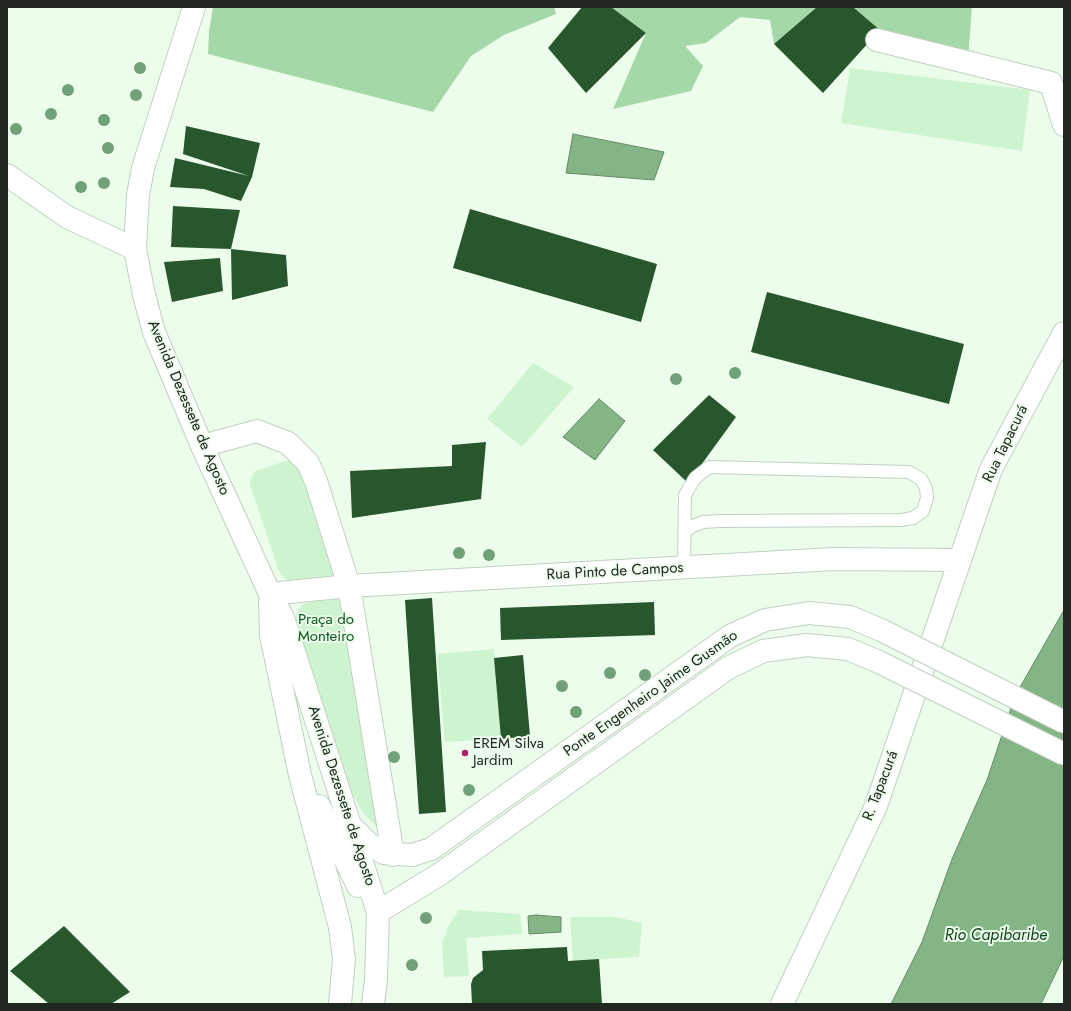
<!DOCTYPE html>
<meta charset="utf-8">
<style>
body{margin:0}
#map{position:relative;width:1071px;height:1011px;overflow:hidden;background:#ecfdec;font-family:Jost,sans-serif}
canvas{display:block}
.frame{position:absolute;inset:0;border:8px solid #202620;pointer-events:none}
</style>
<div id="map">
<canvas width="1071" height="1011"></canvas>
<div class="frame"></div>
</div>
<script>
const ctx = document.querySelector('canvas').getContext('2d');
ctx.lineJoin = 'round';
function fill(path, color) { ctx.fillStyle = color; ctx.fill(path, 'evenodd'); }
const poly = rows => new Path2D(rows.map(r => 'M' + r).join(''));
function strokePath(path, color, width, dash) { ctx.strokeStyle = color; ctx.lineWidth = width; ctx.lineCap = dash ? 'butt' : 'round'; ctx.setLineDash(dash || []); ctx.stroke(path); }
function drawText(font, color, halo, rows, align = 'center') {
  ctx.font = font + ' Jost,sans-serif'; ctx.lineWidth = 4; ctx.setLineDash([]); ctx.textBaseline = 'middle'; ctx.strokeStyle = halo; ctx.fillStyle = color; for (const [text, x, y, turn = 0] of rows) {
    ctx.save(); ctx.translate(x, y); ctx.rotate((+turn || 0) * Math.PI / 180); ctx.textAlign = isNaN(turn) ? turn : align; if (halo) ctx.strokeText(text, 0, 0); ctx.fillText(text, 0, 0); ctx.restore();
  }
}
fill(poly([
 [850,68,1030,90,1022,151,841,123],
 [533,363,574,387,522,447,487,419],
 [298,457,339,578,290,581,283,577,279,571,250,485,250,481,255,471],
 [341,596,379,829,363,813,349,788,294,623,297,612,303,604],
 [494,649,501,739,445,742,437,654],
 [459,910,520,914,522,934,466,938,469,976,444,977,442,943,449,925],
 [570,917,615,917,642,923,639,957,573,961]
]), '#cef4cf');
fill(poly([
 [213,7,554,7,556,14,504,35,471,56,433,112,208,54,209,32],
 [611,7,817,7,774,44,770,20,740,17,706,43,685,46,703,66,691,91,613,109,646,33],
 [853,7,972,7,968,59,880,30]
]), '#a5d8a8');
const water = poly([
 [573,134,664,152,654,180,566,173,573,134],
 [599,399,625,421,595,460,563,437,599,399],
 [1064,610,1064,956,1041,1004,891,1004,922,942,952,859,987,780,1015,696,1064,610],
 [536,915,561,917,561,932,529,934,528,916,536,915]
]);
fill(water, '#84b586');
strokePath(water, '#668a67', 1);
fill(poly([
 [582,7,611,7,646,33,586,93,548,48],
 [817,7,853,7,880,30,823,93,774,44],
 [186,126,260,143,252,177,241,201,204,189,170,187,175,158,249,176,183,154],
 [173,206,240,210,231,249,171,247],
 [470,209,657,264,641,322,453,268],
 [231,249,286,255,288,286,232,300],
 [220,258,223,291,172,302,164,262],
 [767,292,964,344,949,404,751,352],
 [709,395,736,417,688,483,653,450],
 [486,442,481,499,352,518,350,471,452,466,452,445],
 [432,598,446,812,419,814,405,600],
 [654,602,655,635,501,640,500,608],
 [523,655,530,736,501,739,494,658],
 [64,926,130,992,111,1004,49,1004,10,971],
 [567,947,568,961,599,959,602,1004,472,1004,471,984,473,978,483,970,482,951]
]), '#28572d');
const lane = poly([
 [684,568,685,495,695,478,709,467,909,472,921,479,926,488,927,498,923,511,913,518,901,520,720,521,703,522,691,527,684,532]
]);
const street = poly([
 [877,40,1051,83,1064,125],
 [202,446,257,431,288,443,308,463,316,481,349,586,393,855],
 [270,594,349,586,834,559,960,560],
 [782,1004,876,806,991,469,1064,333]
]);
const secondary = poly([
 [194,7,143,168,138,195,135,249,144,295,154,332,202,446,270,594,283,618,378,912,376,979,373,1004],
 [7,175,67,217,135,249],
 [270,601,271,635,300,775,340,927,344,959,340,1004],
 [319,806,358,886],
 [351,826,369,844,384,853,412,855,431,849],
 [378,912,440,874]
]);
strokePath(lane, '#c0d1c1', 14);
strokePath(street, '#c0d1c1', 24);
strokePath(secondary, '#c0d1c1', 24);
strokePath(lane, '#fff', 12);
strokePath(street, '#fff', 22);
strokePath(secondary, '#fff', 22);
const secondaryBridge = poly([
 [431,849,730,636,765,620,809,613,850,617,881,630,1064,722],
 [440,874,728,668,763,651,807,645,848,649,879,662,1064,754]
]);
strokePath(secondaryBridge, '#c0d1c1', 24, []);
strokePath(secondaryBridge, '#fff', 22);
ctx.fillStyle = '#70a179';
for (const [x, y] of [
 [140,68],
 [68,90],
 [136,95],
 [51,114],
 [104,120],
 [16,129],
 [108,148],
 [104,183],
 [81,187],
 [735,373],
 [676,379],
 [459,553],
 [489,555],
 [610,673],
 [645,675],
 [562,686],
 [576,712],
 [394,757],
 [495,761],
 [469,790],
 [426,918],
 [412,965]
]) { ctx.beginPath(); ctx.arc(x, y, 6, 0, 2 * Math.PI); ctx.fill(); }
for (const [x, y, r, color] of [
 [465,753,4,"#ad2568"]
]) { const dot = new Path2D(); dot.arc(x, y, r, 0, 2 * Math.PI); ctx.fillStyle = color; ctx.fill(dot); strokePath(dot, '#ecfdec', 1.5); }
drawText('15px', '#202620', '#ecfdec', [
 ["Avenida Dezessete de Agosto",188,408,67],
 ["Rua Tapacurá",1006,444,-64],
 ["Rua Pinto de Campos",615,572,-3],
 ["Ponte Engenheiro Jaime Gusmão",651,694,-35],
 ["R. Tapacurá",881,786,-69],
 ["Avenida Dezessete de Agosto",341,796,72]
]);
drawText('15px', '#0a561b', '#ecfdec', [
 ["Praça do",326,620],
 ["Monteiro",326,637]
]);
drawText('15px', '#202620', '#ecfdec', [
 ["EREM Silva",473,744],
 ["Jardim",473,761]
], 'left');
drawText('italic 16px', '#0e4418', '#ecfdec', [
 ["Rio Capibaribe",996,936]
]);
</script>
